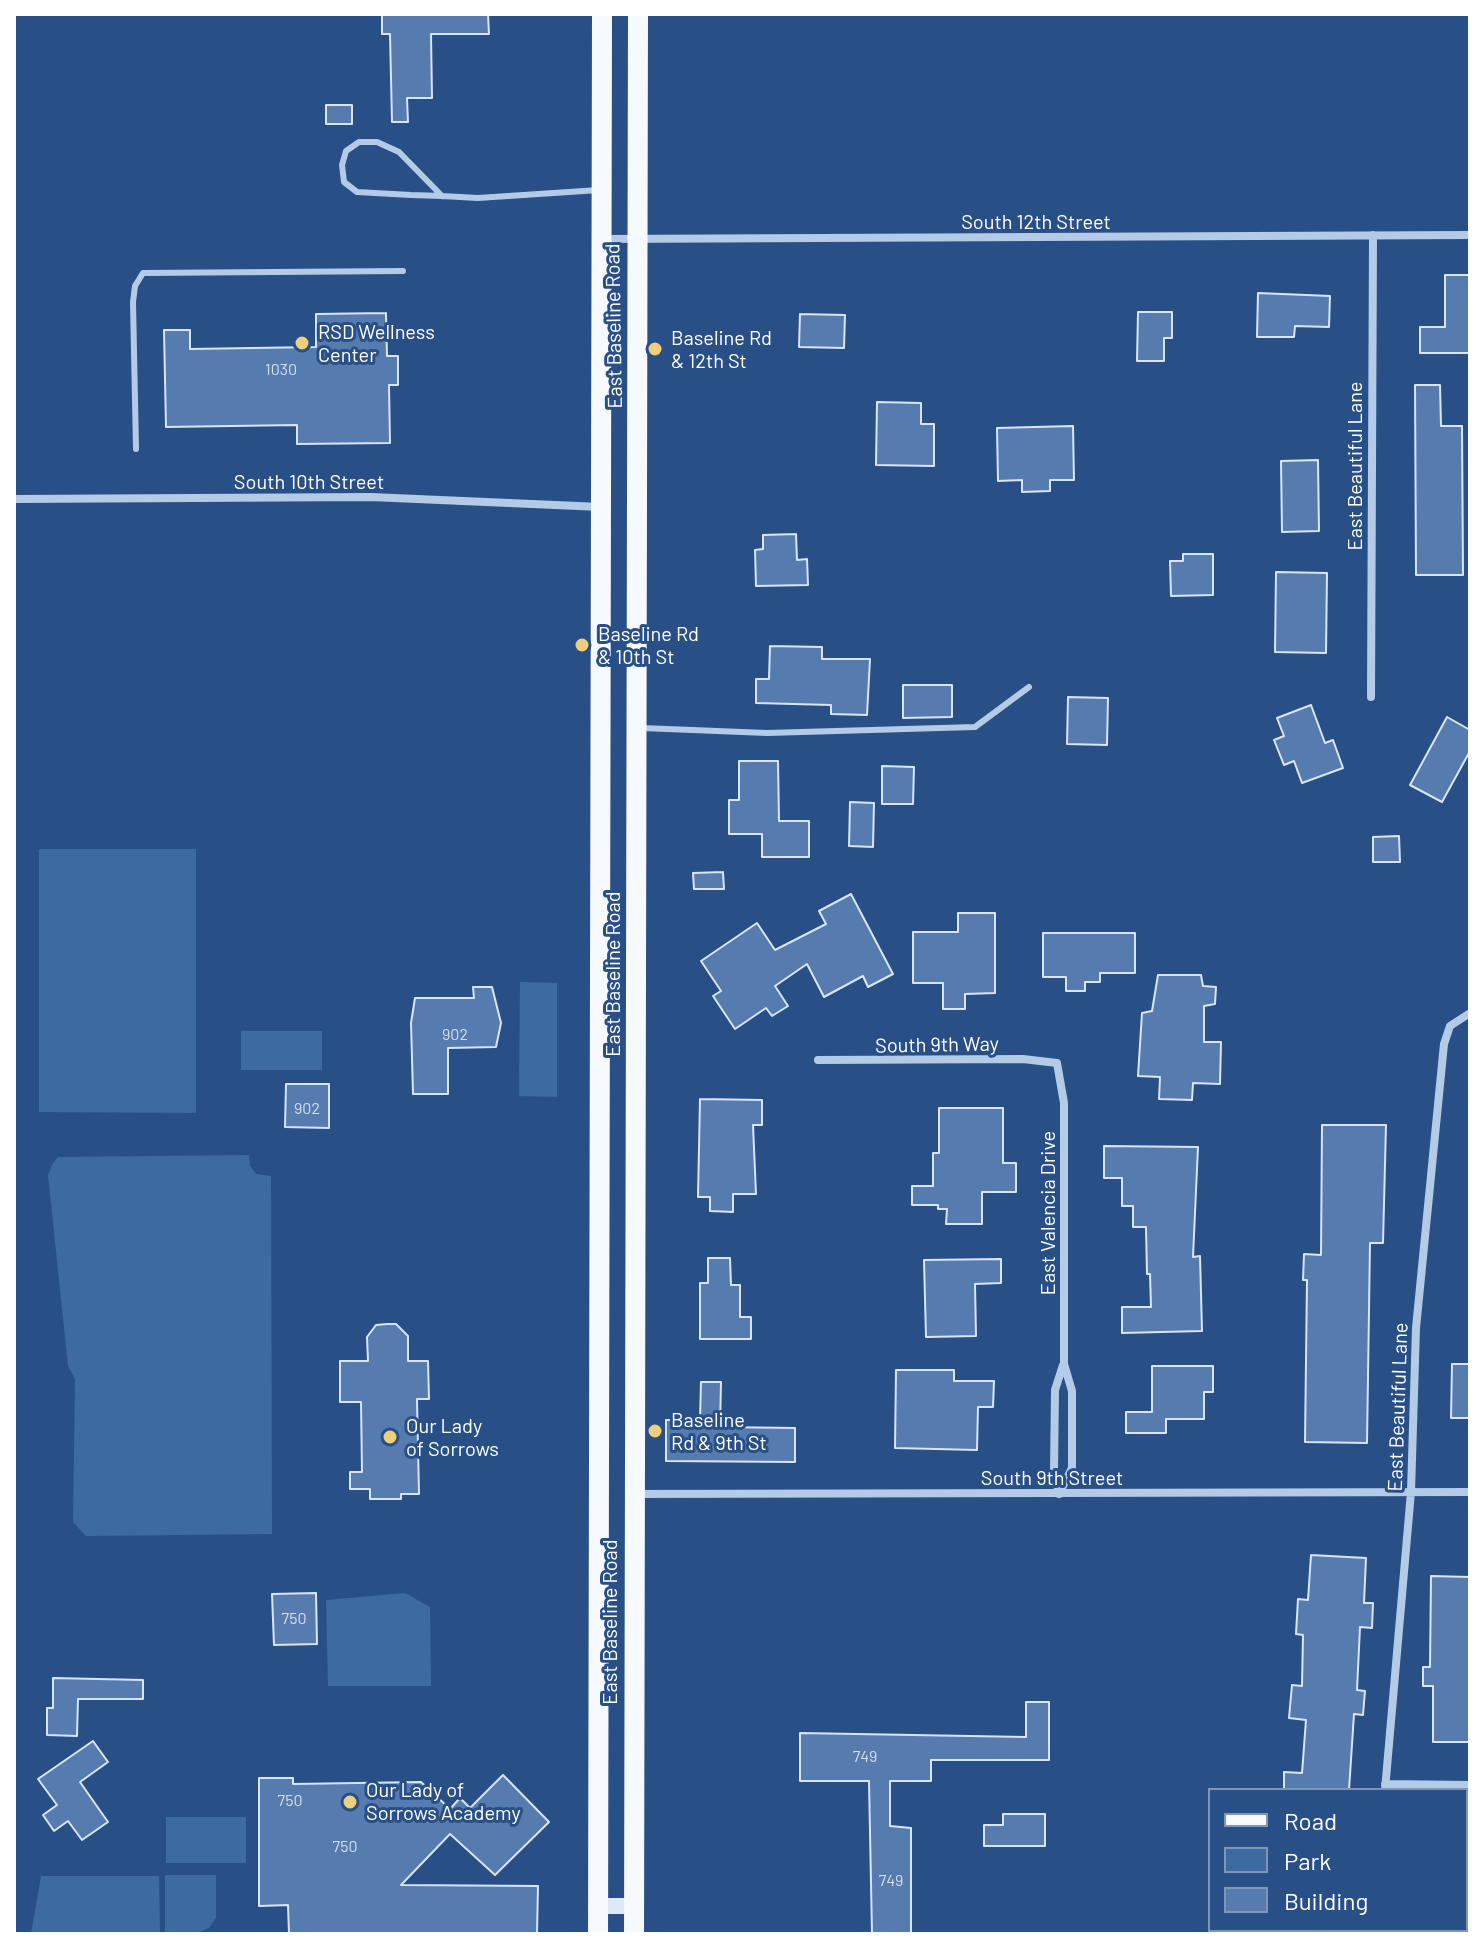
<!DOCTYPE html>
<style>
body{margin:0}
#map{position:relative;width:1484px;height:1948px;overflow:hidden;background:#295086;font-family:Barlow,sans-serif}
canvas{display:block}
.frame{position:absolute;inset:0;border:16px solid #fff;pointer-events:none}
.legend{position:absolute;left:1208px;top:1788px;width:260px;height:144px;box-sizing:border-box;background:#295086;border:2px solid #7f96b6;margin:0;padding:10px 14px;list-style:none;font-size:24px;color:#fff}
.legend li{display:flex;align-items:center;gap:16px;height:40px}
.legend b{width:40px;border:2px solid #7f96b6}
</style>
<div id="map">
<canvas width="1484" height="1948"></canvas>
<div class="frame"></div>
<ul class="legend">
<li><b style="height:10px;background:#f6f9fe"></b>Road</li>
<li><b style="height:22px;background:#3e6aa2"></b>Park</li>
<li><b style="height:22px;background:#567caf"></b>Building</li>
</ul>
</div>
<script>
const ctx = document.querySelector('canvas').getContext('2d');
ctx.lineJoin = 'round';
function fill(path, color) { ctx.fillStyle = color; ctx.fill(path, 'evenodd'); }
const poly = rows => new Path2D(rows.map(r => 'M' + r).join(''));
function strokePath(path, color, width, dash) { ctx.strokeStyle = color; ctx.lineWidth = width; ctx.lineCap = dash ? 'butt' : 'round'; ctx.setLineDash(dash || []); ctx.stroke(path); }
function drawText(font, color, halo, rows, align = 'center') {
  ctx.font = font + ' Barlow,sans-serif'; ctx.lineWidth = 6; ctx.setLineDash([]); ctx.textBaseline = 'middle'; ctx.strokeStyle = halo; ctx.fillStyle = color; for (const [text, x, y, turn = 0] of rows) {
    ctx.save(); ctx.translate(x, y); ctx.rotate((+turn || 0) * Math.PI / 180); ctx.textAlign = isNaN(turn) ? turn : align; if (halo) ctx.strokeText(text, 0, 0); ctx.fillText(text, 0, 0); ctx.restore();
  }
}
fill(poly([
 [39,849,196,849,196,1113,39,1112],
 [520,982,557,983,557,1097,519,1096],
 [241,1031,322,1031,322,1070,241,1070],
 [249,1155,250,1166,256,1174,271,1176,272,1534,86,1536,73,1522,75,1379,68,1366,48,1175,52,1165,58,1157],
 [405,1593,430,1607,431,1686,328,1686,326,1600],
 [166,1817,246,1817,246,1863,166,1863],
 [165,1875,216,1875,216,1918,209,1928,197,1933,165,1933],
 [41,1876,159,1876,160,1934,31,1934]
]), '#3e6aa2');
const building = poly([
 [382,14,488,14,489,34,431,34,432,98,407,98,408,122,392,122,390,34,382,34,382,14],
 [326,105,352,105,352,124,326,124,326,105],
 [1445,275,1470,275,1470,353,1420,353,1420,327,1445,327,1445,275],
 [1258,293,1330,296,1329,327,1295,326,1294,337,1257,337,1258,293],
 [1138,312,1172,312,1172,338,1164,338,1164,361,1137,361,1138,312],
 [386,313,387,356,398,356,398,385,389,385,390,443,297,444,297,425,166,427,164,330,190,330,190,349,316,347,316,314,386,313],
 [800,314,845,315,844,348,799,347,800,314],
 [1415,385,1440,385,1441,426,1462,426,1463,575,1416,575,1415,385],
 [877,402,921,403,921,424,934,424,934,466,876,465,877,402],
 [1073,426,1074,480,1050,480,1050,491,1022,492,1022,480,998,481,997,428,1073,426],
 [1318,460,1319,531,1282,532,1281,461,1318,460],
 [796,534,797,560,807,559,808,585,756,586,755,550,763,549,763,535,796,534],
 [1183,554,1213,554,1213,595,1171,596,1170,561,1183,561,1183,554],
 [1276,572,1327,573,1326,653,1275,652,1276,572],
 [770,646,822,647,822,659,870,659,867,715,831,714,831,705,756,703,756,679,769,679,770,646],
 [903,685,952,685,952,717,903,718,903,685],
 [1068,697,1108,698,1107,745,1067,744,1068,697],
 [1311,705,1325,743,1333,740,1343,768,1302,783,1294,761,1284,765,1274,740,1284,736,1277,718,1311,705],
 [1447,717,1470,730,1470,751,1442,802,1410,785,1447,717],
 [739,761,778,761,779,821,809,821,809,857,762,857,762,834,729,834,729,800,739,800,739,761],
 [882,766,914,767,913,804,882,804,882,766],
 [850,802,874,803,873,847,849,846,850,802],
 [1399,836,1400,862,1373,862,1373,837,1399,836],
 [723,872,724,889,694,889,693,873,723,872],
 [851,894,893,974,868,987,863,976,824,997,807,964,775,986,788,1006,772,1016,766,1008,735,1029,713,996,721,991,701,961,757,923,775,950,826,924,819,911,851,894],
 [958,913,995,913,995,993,965,994,965,1009,943,1009,943,983,913,983,913,932,958,932,958,913],
 [1043,933,1135,933,1135,973,1100,973,1100,982,1085,982,1085,991,1066,991,1066,977,1043,977,1043,933],
 [1158,975,1201,975,1203,986,1216,987,1215,1004,1204,1006,1204,1042,1221,1042,1220,1084,1193,1083,1192,1100,1159,1099,1160,1077,1138,1076,1142,1013,1152,1011,1158,975],
 [473,987,492,987,501,1023,496,1047,448,1048,448,1094,413,1094,411,1023,415,998,474,998,473,987],
 [286,1084,329,1084,329,1128,285,1127,286,1084],
 [700,1099,762,1100,762,1125,753,1125,756,1194,733,1194,733,1212,710,1211,710,1197,698,1197,700,1099],
 [939,1108,1003,1108,1003,1163,1016,1163,1016,1192,982,1192,982,1224,946,1224,947,1209,938,1209,938,1205,912,1205,912,1186,933,1186,933,1153,939,1153,939,1108],
 [1322,1125,1386,1125,1383,1243,1370,1243,1367,1443,1305,1442,1307,1280,1303,1280,1304,1254,1321,1255,1322,1125],
 [1104,1146,1198,1147,1193,1257,1200,1256,1202,1331,1122,1333,1122,1307,1151,1307,1150,1274,1147,1274,1146,1227,1133,1227,1133,1206,1122,1206,1122,1178,1104,1178,1104,1146],
 [708,1258,730,1258,731,1285,740,1285,740,1317,751,1317,751,1339,700,1339,700,1283,708,1283,708,1258],
 [1001,1259,1001,1283,975,1284,976,1336,926,1337,924,1260,1001,1259],
 [387,1324,396,1324,408,1336,408,1361,428,1361,429,1399,417,1399,419,1494,401,1494,401,1499,370,1499,370,1489,350,1489,350,1472,362,1472,361,1402,340,1402,340,1361,368,1361,367,1337,376,1325,387,1324],
 [1452,1364,1470,1364,1470,1418,1451,1418,1452,1364],
 [1152,1366,1213,1366,1213,1392,1204,1392,1204,1419,1166,1419,1166,1433,1126,1433,1126,1412,1152,1412,1152,1366],
 [896,1370,954,1370,954,1381,994,1381,993,1407,978,1407,977,1450,895,1448,896,1370],
 [701,1382,721,1382,720,1427,795,1428,795,1462,666,1461,666,1420,700,1420,701,1382],
 [1311,1555,1366,1558,1364,1603,1373,1603,1372,1628,1360,1627,1357,1690,1365,1691,1363,1715,1354,1714,1349,1790,1284,1790,1284,1772,1302,1773,1306,1720,1289,1718,1292,1685,1302,1686,1303,1635,1296,1634,1298,1599,1308,1600,1311,1555],
 [1431,1576,1470,1577,1470,1742,1433,1742,1433,1686,1423,1686,1423,1667,1430,1667,1431,1576],
 [316,1593,317,1644,274,1645,272,1594,316,1593],
 [53,1678,143,1680,143,1699,78,1699,77,1736,47,1735,47,1708,53,1708,53,1678],
 [1026,1702,1049,1702,1049,1760,931,1760,931,1781,890,1781,890,1826,911,1828,911,1934,872,1934,869,1781,800,1781,800,1733,1026,1737,1026,1702],
 [93,1741,108,1762,80,1782,108,1822,82,1840,68,1821,54,1831,43,1815,57,1805,38,1779,93,1741],
 [503,1775,549,1822,495,1875,450,1834,401,1885,538,1886,537,1934,289,1934,288,1905,259,1906,259,1778,293,1778,293,1784,421,1782,450,1809,460,1798,470,1808,503,1775],
 [1003,1814,1045,1814,1045,1846,984,1846,984,1825,1003,1825,1003,1814]
]);
fill(building, '#567caf');
strokePath(building, '#d8e5f6', 2);
strokePath(poly([
 [442,196,399,152,377,142,359,142,346,151,342,165,344,182,357,192,411,195,442,196,478,198,599,190],
 [136,449,133,302,135,286,143,273,403,271],
 [642,728,767,733,975,727,1029,687]
]), '#b4cbe7', 6);
strokePath(poly([
 [603,239,1470,235],
 [14,499,371,497,601,507],
 [1371,697,1373,235],
 [818,1060,1023,1059,1057,1063,1064,1103,1064,1364,1072,1391,1072,1468,1059,1494],
 [635,1494,1470,1492],
 [1059,1494,1054,1471,1055,1390,1063,1365],
 [1385,1784,1470,1785],
 [1385,1790,1411,1492,1416,1328,1444,1044,1450,1026,1470,1013],
 [1409,1930,1411,1934]
]), '#b4cbe7', 8);
strokePath(poly([
 [598,1906,634,1906]
]), '#dee8f7', 16);
strokePath(poly([
 [598,1934,602,14],
 [634,1934,638,14]
]), '#f6f9fe', 20);
for (const [x, y, r, color] of [
 [302,343,8,"#efcf7b"],
 [655,349,8,"#efcf7b"],
 [582,645,8,"#efcf7b"],
 [655,1431,8,"#efcf7b"],
 [390,1437,8,"#efcf7b"],
 [350,1802,8,"#efcf7b"]
]) { const dot = new Path2D(); dot.arc(x, y, r, 0, 2 * Math.PI); ctx.fillStyle = color; ctx.fill(dot); strokePath(dot, '#295086', 3); }
drawText('16px', '#d5deeb', null, [
 ["1030",281,370],
 ["902",455,1035],
 ["902",307,1109],
 ["750",294,1619],
 ["749",865,1757],
 ["750",290,1801],
 ["750",345,1847],
 ["749",891,1881]
]);
drawText('20px', '#fff', '#295086', [
 ["South 12th Street",1036,222],
 ["East Baseline Road",614,326,-91],
 ["East Beautiful Lane",1355,466,-90],
 ["South 10th Street",309,482],
 ["East Baseline Road",613,974,-90],
 ["South 9th Way",937,1045,-1],
 ["East Valencia Drive",1048,1213,-90],
 ["East Beautiful Lane",1398,1407,-88],
 ["South 9th Street",1052,1478],
 ["East Baseline Road",610,1622,-90]
]);
drawText('20px', '#fff', '#295086', [
 ["RSD Wellness",318,332],
 ["Center",318,355],
 ["Baseline Rd",671,338],
 ["& 12th St",671,361],
 ["Baseline Rd",598,634],
 ["& 10th St",598,657],
 ["Baseline",671,1420],
 ["Rd & 9th St",671,1443],
 ["Our Lady",406,1426],
 ["of Sorrows",406,1449],
 ["Our Lady of",366,1790],
 ["Sorrows Academy",366,1813]
], 'left');
</script>
